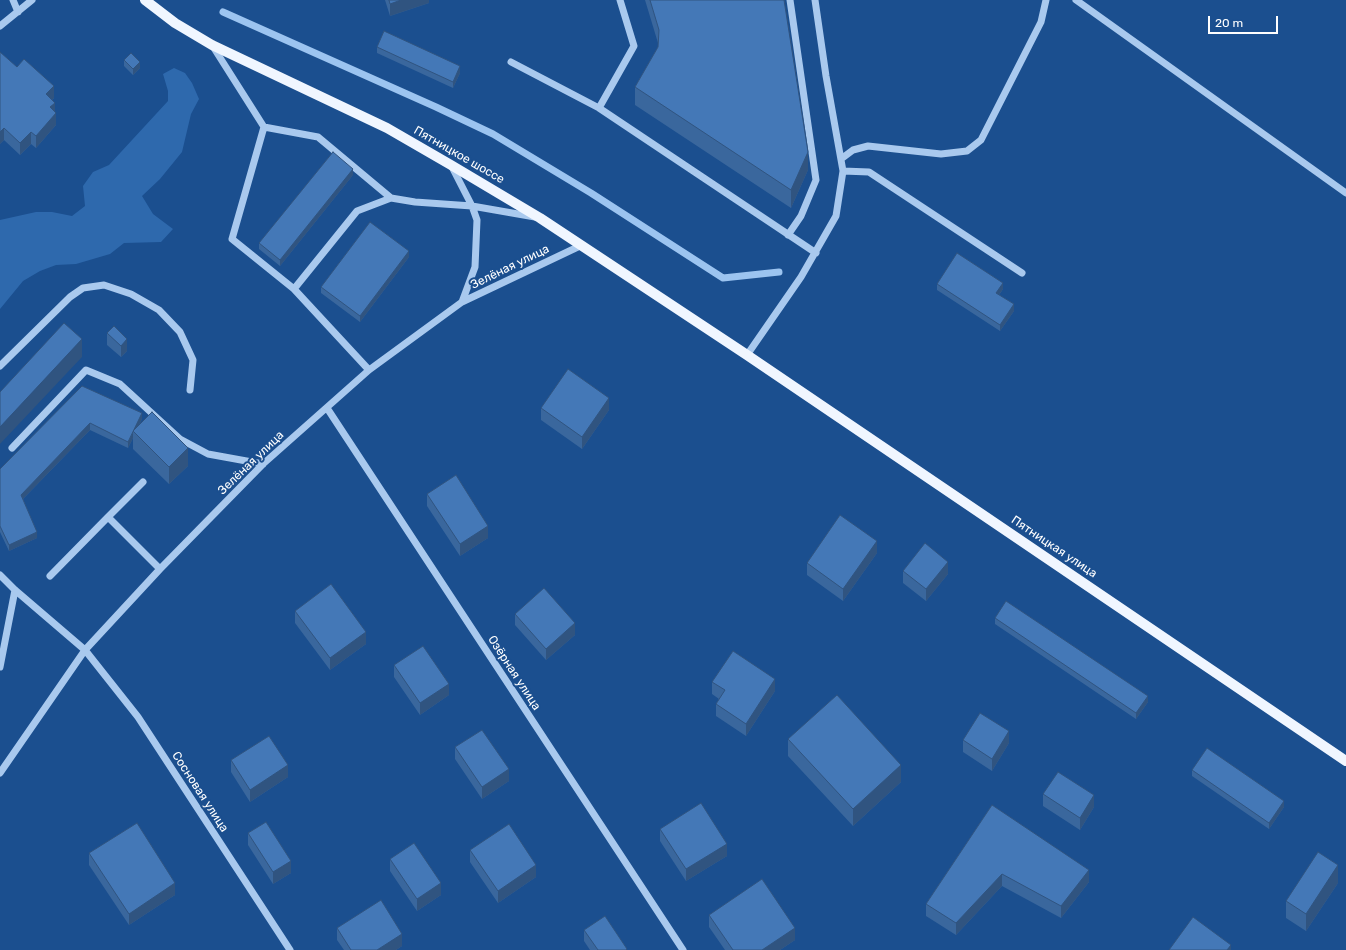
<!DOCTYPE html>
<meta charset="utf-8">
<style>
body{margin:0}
#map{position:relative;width:1346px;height:950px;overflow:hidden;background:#1b4f8f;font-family:Rubik,sans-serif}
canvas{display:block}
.scale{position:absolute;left:1208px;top:16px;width:70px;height:18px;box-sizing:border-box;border:2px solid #fff;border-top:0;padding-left:5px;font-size:12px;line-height:14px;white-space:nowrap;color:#fff;-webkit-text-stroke:3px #1b4f8f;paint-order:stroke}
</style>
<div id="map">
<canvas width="1346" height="950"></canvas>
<div class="scale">20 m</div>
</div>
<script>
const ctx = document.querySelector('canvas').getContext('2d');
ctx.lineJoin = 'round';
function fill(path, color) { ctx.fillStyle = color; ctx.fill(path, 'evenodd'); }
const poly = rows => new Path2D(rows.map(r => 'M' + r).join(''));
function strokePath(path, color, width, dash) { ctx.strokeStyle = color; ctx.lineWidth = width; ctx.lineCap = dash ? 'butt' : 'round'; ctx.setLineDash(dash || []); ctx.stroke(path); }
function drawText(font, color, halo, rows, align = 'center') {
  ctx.font = font + ' Rubik,sans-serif'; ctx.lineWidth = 4; ctx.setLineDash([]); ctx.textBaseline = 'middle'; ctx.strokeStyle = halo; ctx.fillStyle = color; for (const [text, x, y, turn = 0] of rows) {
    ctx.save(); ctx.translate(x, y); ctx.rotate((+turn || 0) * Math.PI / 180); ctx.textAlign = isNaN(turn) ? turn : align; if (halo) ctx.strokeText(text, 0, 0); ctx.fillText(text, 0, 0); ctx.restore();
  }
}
fill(poly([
 [174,68,185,73,192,83,199,99,191,114,182,152,160,179,142,196,153,214,173,229,161,242,124,243,110,254,76,264,56,265,40,271,23,281,0,309,0,220,36,212,52,212,72,216,85,206,83,186,93,172,109,165,168,101,168,91,163,74]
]), '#2e69ad');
strokePath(poly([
 [223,12,436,107,493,134,591,193,723,278,779,272]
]), '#9cc4f0', 7);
strokePath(poly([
 [13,0,18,12],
 [1076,0,1346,193],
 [0,26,32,0],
 [212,45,264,127,318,137,391,198,357,211,294,289],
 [511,62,599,108,816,253],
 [599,108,634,46,620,0],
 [264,127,232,239,294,289,369,370],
 [841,159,853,150,868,146,941,154,967,151,981,140,1041,22,1046,0],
 [451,165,472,206,477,220,475,267,462,302],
 [843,171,869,172,1022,273],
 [391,198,415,202,472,206,535,217],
 [788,235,801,216,816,180,790,0],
 [747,355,801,277,836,216,843,171,826,76,815,0],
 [0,366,70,297,83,288,104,285,131,294,159,310,180,332,193,360,190,390],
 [327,408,683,950],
 [12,448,86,370,120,384,180,439,208,454,263,464],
 [143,482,108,517,160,569],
 [0,575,15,590,85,650,138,717,290,950],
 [50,576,108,517],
 [0,667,15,590],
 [0,773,85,650,160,569,263,464,369,370,462,302,582,245]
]), '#a9c9ee', 7);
strokePath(poly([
 [145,0,175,23,212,45,387,128,451,165,540,218,747,355,1346,761]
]), '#f0f6ff', 10);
fill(poly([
 [385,0,429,0,429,3,390,16],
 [645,0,784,0,808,170,791,208,635,105,635,87,658,47,658,43],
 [377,47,460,73,453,88,377,53],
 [124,60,140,68,133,75,124,66],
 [17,67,54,98,52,100,55,111,56,125,36,148,31,144,20,155,4,140,0,144],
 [353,175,280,266,259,249,259,243],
 [409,257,360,322,321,293,321,287],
 [937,284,1003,289,999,295,1014,311,1000,331,937,290],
 [107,333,127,351,121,357,107,345],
 [82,386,142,419,139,425,188,466,169,484,133,449,133,438,128,448,90,430,23,499,37,538,9,551,0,532,0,469],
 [541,408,609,410,582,449,541,420],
 [427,494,488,538,460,556,427,506],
 [877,553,843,601,807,575,807,563],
 [903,571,948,574,926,601,903,583],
 [295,611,366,644,330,670,295,623],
 [515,614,575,635,546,660,515,625],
 [995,618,1148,702,1136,719,995,624],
 [394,665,449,695,420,715,394,677],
 [712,682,775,691,746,736,716,716,716,704,719,699,712,694],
 [788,739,901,782,853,826,788,756],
 [963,740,1009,743,992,771,963,752],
 [455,747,509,781,482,799,455,759],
 [231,760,288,777,250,802,231,772],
 [1192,770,1284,807,1269,829,1192,776],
 [1043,794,1094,807,1080,830,1043,806],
 [992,805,1089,882,1061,918,1002,886,956,935,926,916,926,904],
 [660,829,727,856,686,881,660,841],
 [248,833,291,873,273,884,248,845],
 [470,850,536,877,498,903,470,862],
 [89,853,175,895,129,925,89,865],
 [390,859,441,895,417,911,390,871],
 [1338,883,1306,931,1286,918,1286,901],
 [709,915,795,940,780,950,725,950,709,927],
 [337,928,402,946,396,950,344,950,337,940],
 [584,930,627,950,590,950,584,941]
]), '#3a679d');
fill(poly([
 [401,0,429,0,429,3,390,16,390,4],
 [140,62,140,68,133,75,133,69],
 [460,66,460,73,453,88,453,82],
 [54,86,54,98,46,106,46,94],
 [55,103,55,115,50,107],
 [56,113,56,125,36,148,36,136],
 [4,128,4,140,0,144,0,132],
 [31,132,31,144,20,155,20,143],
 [808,152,808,170,791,208,791,190],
 [353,169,353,175,280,266,280,260],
 [409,251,409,257,360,322,360,316],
 [1003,283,1003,289,996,299,996,293],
 [1014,304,1014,311,1000,331,1000,325],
 [82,339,82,357,0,444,0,427],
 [127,339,127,351,121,357,121,346],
 [609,398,609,410,582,449,582,437],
 [142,413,142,419,135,433,133,431],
 [90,423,90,430,21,501,21,495],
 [133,432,133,438,128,448,128,442],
 [188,448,188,466,169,484,169,467],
 [488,526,488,538,460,556,460,544],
 [37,532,37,538,9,551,9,545],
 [877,541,877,553,843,601,843,589],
 [948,562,948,574,926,601,926,589],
 [575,623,575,635,546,660,546,649],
 [366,632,366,644,330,670,330,658],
 [775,679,775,691,746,736,746,724],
 [449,684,449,695,420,715,420,703],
 [1148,696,1148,702,1136,719,1136,713],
 [1009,731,1009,743,992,771,992,759],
 [288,765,288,777,250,802,250,790],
 [901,765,901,782,853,826,853,809],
 [509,769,509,781,482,799,482,787],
 [1094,795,1094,807,1080,830,1080,818],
 [1284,801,1284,807,1269,829,1269,823],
 [727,844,727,856,686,881,686,869],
 [291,861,291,873,273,884,273,872],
 [536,865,536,877,498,903,498,891],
 [1338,865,1338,883,1306,931,1306,914],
 [1089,870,1089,882,1061,918,1061,906],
 [1002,874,1002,886,956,935,956,923],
 [175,883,175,895,129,925,129,914],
 [441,883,441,895,417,911,417,899],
 [795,928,795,940,780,950,762,950],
 [402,934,402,946,396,950,377,950],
 [1231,945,1231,950,1227,950]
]), '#305480');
const building = poly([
 [389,0,401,0,390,4,389,0],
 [650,0,784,0,808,152,791,190,635,87,658,47,659,30,650,0],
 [384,31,460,66,453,82,377,47,384,31],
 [0,52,17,67,24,59,54,86,46,94,55,103,50,107,56,113,36,136,31,132,20,143,4,128,0,132,0,52],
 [131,53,140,62,133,69,124,60,131,53],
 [333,152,353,169,280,260,259,243,333,152],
 [370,222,409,251,360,316,321,287,370,222],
 [957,253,1003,283,996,293,1014,304,1000,325,937,284,957,253],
 [64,323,82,339,0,427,0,392,64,323],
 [114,326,127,339,121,346,107,333,114,326],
 [568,369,609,398,582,437,541,408,568,369],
 [82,386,142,413,128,442,90,423,21,495,37,532,9,545,0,526,0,469,82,386],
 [152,412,188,448,169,467,133,431,152,412],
 [456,475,488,526,460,544,427,494,456,475],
 [840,515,877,541,843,589,807,563,840,515],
 [925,543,948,562,926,589,903,571,925,543],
 [331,584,366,632,330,658,295,611,331,584],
 [544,588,575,623,546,649,515,614,544,588],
 [1006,601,1148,696,1136,713,995,618,1006,601],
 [423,646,449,684,420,703,394,665,423,646],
 [733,651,775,679,746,724,716,704,725,690,712,682,733,651],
 [837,695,901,765,853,809,788,739,837,695],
 [980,713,1009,731,992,759,963,740,980,713],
 [482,730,509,769,482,787,455,747,482,730],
 [269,736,288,765,250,790,231,760,269,736],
 [1207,748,1284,801,1269,823,1192,770,1207,748],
 [1058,772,1094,795,1080,818,1043,794,1058,772],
 [701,803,727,844,686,869,660,829,701,803],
 [992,805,1089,870,1061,906,1002,874,956,923,926,904,992,805],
 [266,822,291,861,273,872,248,833,266,822],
 [137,823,175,883,129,914,89,853,137,823],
 [509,824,536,865,498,891,470,850,509,824],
 [414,843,441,883,417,899,390,859,414,843],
 [1318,852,1338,865,1306,914,1286,901,1318,852],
 [762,879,795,928,762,950,733,950,709,915,762,879],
 [381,900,402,934,377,950,351,950,337,928,381,900],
 [605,916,627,949,626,950,598,950,584,930,605,916],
 [1193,917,1231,945,1227,950,1169,950,1193,917]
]);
fill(building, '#4478b7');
strokePath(building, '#305480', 1);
drawText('12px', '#fff', '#1b4f8f', [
 ["Пятницкое шоссе",459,155,30],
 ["Зелёная улица",510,267,-26],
 ["Зелёная улица",251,463,-44],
 ["Пятницкая улица",1054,547,34],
 ["Озёрная улица",514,673,57],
 ["Сосновая улица",200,792,57]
]);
</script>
